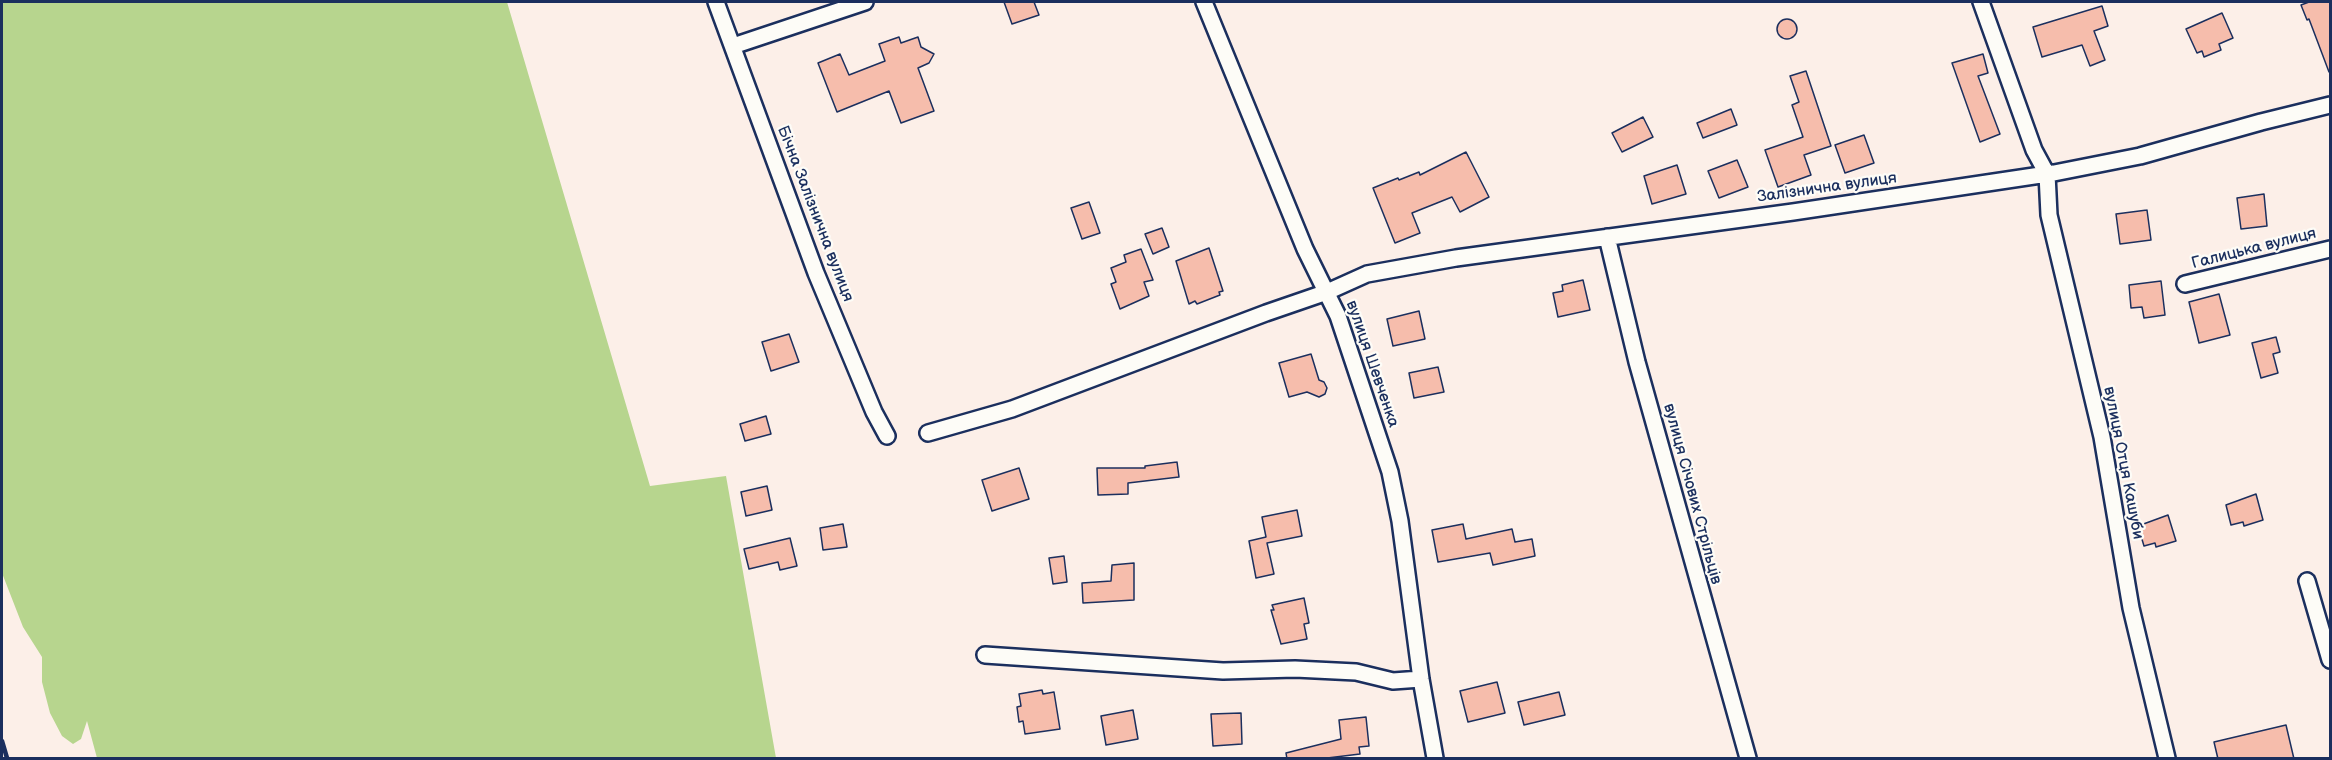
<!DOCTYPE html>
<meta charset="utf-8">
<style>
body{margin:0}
#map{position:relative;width:2332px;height:760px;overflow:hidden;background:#fcefe8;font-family:"Balsamiq Sans",sans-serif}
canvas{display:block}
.frame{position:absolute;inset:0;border:3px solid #1b2f5e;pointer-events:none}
</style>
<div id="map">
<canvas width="2332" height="760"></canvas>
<div class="frame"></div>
</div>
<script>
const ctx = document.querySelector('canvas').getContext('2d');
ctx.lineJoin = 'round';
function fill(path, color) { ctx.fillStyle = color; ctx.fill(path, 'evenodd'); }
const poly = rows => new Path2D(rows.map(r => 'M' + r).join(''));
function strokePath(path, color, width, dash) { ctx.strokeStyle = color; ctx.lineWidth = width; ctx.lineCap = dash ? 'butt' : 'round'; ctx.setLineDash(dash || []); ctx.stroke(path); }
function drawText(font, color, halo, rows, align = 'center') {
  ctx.font = font + ' "Balsamiq Sans",sans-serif'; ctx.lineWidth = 4.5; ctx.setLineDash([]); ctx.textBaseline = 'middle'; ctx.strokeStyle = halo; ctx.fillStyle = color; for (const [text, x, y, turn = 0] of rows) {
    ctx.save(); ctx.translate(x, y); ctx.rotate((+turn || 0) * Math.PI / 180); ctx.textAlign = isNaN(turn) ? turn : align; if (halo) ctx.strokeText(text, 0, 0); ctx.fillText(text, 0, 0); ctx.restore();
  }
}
fill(poly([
 [2,2,507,2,650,486,726,476,776,758,97,758,87,721,81,739,73,744,62,736,50,713,42,682,42,657,23,627,2,573]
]), '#b7d58e');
const building = poly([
 [1004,2,1034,2,1039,15,1012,24,1004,2],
 [2309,2,2331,2,2331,71,2329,72,2309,19,2307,20,2301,5,2309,2],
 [2102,6,2108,26,2094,31,2105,60,2090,66,2082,45,2042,57,2033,27,2102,6],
 [2222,13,2233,38,2219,44,2221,50,2204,57,2202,51,2197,53,2186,29,2222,13],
 '1777 29a10 10 0 1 1 20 0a10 10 0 1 1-20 0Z',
 [899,37,901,43,918,37,921,47,934,54,929,63,918,68,934,111,901,123,889,91,837,112,818,63,840,54,849,75,885,61,879,44,899,37],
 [1983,54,1988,73,1978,76,2000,134,1980,142,1952,63,1983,54],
 [1806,71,1831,146,1804,155,1811,175,1778,187,1765,150,1803,137,1792,105,1799,102,1790,76,1806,71],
 [1731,109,1737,125,1703,138,1697,123,1731,109],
 [1643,117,1653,137,1622,152,1612,133,1643,117],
 [1864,135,1874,163,1845,173,1835,145,1864,135],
 [1466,152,1489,197,1460,212,1452,197,1412,213,1420,233,1395,243,1373,188,1398,178,1399,180,1419,172,1420,175,1466,152],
 [1737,160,1748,187,1719,198,1708,171,1737,160],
 [1677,165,1686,194,1652,204,1644,176,1677,165],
 [2264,194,2267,226,2241,229,2237,198,2264,194],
 [1089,202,1100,233,1082,239,1071,208,1089,202],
 [2147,210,2151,240,2120,244,2116,214,2147,210],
 [1162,228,1169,247,1153,254,1145,234,1162,228],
 [1209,248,1223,291,1219,292,1220,295,1197,304,1195,301,1189,304,1176,261,1209,248],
 [1141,249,1153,280,1144,282,1149,296,1120,309,1111,284,1116,282,1111,268,1126,262,1124,255,1141,249],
 [1583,280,1590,310,1558,317,1553,293,1563,291,1562,285,1583,280],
 [2161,281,2165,315,2144,318,2142,307,2131,308,2129,285,2161,281],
 [2219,294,2230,335,2199,343,2189,302,2219,294],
 [1419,311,1425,339,1393,346,1387,319,1419,311],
 [789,334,799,362,771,371,762,342,789,334],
 [2276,337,2280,352,2273,354,2278,373,2261,378,2252,343,2276,337],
 [1311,354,1319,380,1324,382,1327,388,1325,394,1319,397,1307,392,1289,397,1279,363,1311,354],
 [1438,367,1444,392,1414,398,1409,373,1438,367],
 [766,416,771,434,745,441,740,424,766,416],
 [1177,462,1179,477,1128,483,1128,494,1098,495,1097,468,1145,468,1145,466,1177,462],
 [1019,468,1029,499,992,511,982,480,1019,468],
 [767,486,772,510,746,516,741,492,767,486],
 [2256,494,2263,520,2244,526,2243,522,2231,525,2226,505,2256,494],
 [1297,510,1302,536,1267,543,1274,574,1256,578,1249,541,1266,537,1262,517,1297,510],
 [2168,515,2176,541,2156,547,2155,543,2144,546,2138,526,2168,515],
 [843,524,847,547,823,550,820,528,843,524],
 [1463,524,1466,539,1512,529,1515,542,1532,539,1535,556,1493,565,1490,553,1438,562,1432,530,1463,524],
 [790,538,797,566,780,570,778,562,749,569,744,549,790,538],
 [1064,556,1067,582,1053,584,1049,558,1064,556],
 [1134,563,1134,600,1083,603,1082,583,1111,581,1112,565,1134,563],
 [1304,598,1309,623,1304,624,1307,639,1281,644,1271,610,1274,610,1272,605,1304,598],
 [1497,682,1505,713,1468,722,1460,691,1497,682],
 [1042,690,1043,694,1054,692,1060,729,1025,734,1023,721,1019,722,1017,707,1021,706,1019,694,1042,690],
 [1559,692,1565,715,1524,725,1518,702,1559,692],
 [1133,710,1138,739,1106,745,1101,716,1133,710],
 [1241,713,1242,744,1213,746,1211,714,1241,713],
 [1366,717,1369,746,1359,747,1360,754,1319,759,1287,759,1286,753,1341,739,1339,720,1366,717],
 [2286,725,2294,759,2218,759,2214,742,2286,725]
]);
fill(building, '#f6bdac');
strokePath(building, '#1b2f5e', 1.5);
const minor = poly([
 [716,2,816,273,874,412,887,436],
 [1204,2,1305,249,1338,316,1390,472,1400,521,1421,679,1435,758],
 [1981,2,2034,150,2047,174,2049,215,2102,437,2131,608,2167,758],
 [733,46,865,2],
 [1607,237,1637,362,1748,758],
 [2185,284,2330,249],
 [928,433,1012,409,1266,313,1327,292,1367,274,1456,258,1793,212,2054,173,2140,156,2261,122,2330,105],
 [2307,581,2330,660],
 [985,655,1223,671,1295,669,1356,672,1393,681,1421,679]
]);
strokePath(minor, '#1b2f5e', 20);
strokePath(minor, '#fdfcf7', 15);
strokePath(poly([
 [2,741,7,758]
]), '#1b2f5e', 4.5);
drawText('16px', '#1b2f5e', '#fdfcf7', [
 ["Залізнична вулиця",1827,188,-8],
 ["Бічна Залізнична вулиця",815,214,69],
 ["Галицька вулиця",2254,249,-14],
 ["вулиця Шевченка",1372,364,71],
 ["вулиця Отця Кашуби",2123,463,79],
 ["вулиця Січових Стрільців",1692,494,75]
]);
</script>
